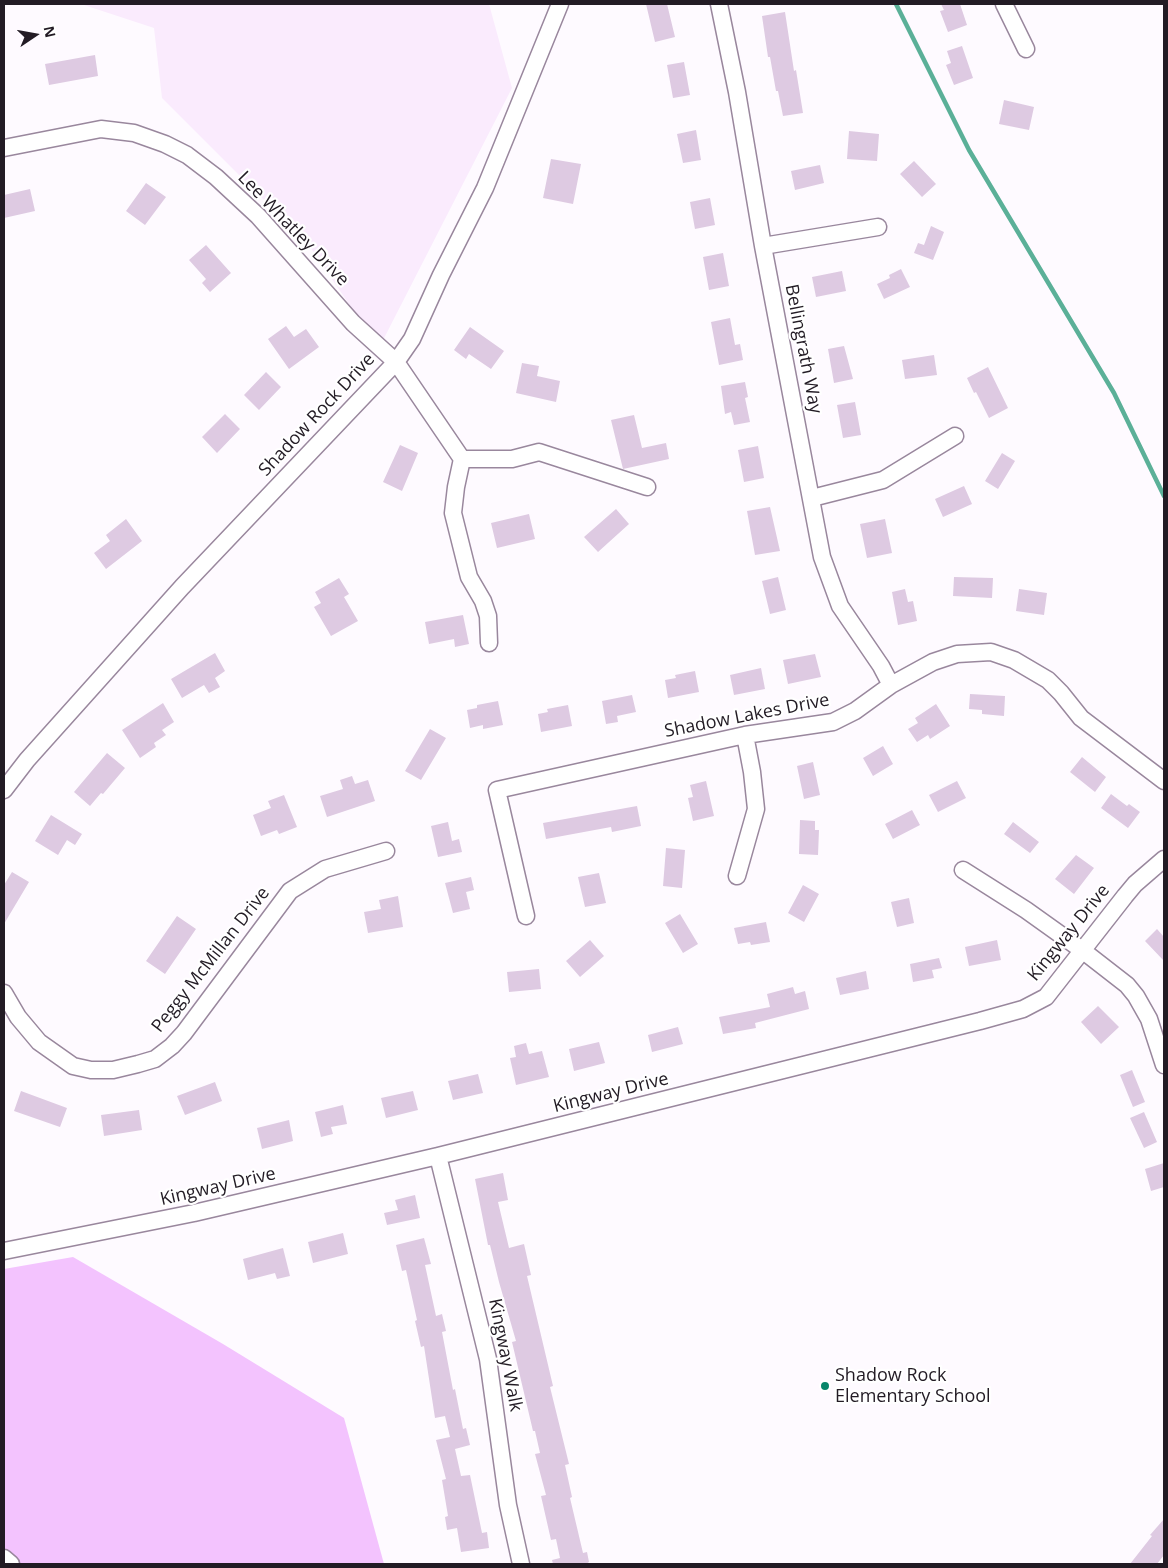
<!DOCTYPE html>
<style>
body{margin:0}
#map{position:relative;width:1168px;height:1568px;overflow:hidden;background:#fefaff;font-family:"Open Sans",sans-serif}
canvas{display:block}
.frame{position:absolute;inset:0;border:5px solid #221b24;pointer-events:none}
.north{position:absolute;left:10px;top:10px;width:50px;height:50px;-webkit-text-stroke:4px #fff;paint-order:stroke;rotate:78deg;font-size:14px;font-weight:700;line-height:20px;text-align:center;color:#221b24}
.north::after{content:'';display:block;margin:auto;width:18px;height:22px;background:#221b24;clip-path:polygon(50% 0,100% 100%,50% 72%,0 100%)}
</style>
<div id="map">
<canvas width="1168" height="1568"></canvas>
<div class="frame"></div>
<div class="north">N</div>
</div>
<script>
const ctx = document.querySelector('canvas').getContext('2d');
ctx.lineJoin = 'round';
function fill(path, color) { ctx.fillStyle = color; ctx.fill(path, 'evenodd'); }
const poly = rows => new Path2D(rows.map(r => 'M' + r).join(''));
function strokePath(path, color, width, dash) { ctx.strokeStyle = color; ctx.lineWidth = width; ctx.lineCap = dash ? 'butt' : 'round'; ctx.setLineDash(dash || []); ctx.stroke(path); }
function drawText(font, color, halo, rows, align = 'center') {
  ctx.font = font + ' "Open Sans",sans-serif'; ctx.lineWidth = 4.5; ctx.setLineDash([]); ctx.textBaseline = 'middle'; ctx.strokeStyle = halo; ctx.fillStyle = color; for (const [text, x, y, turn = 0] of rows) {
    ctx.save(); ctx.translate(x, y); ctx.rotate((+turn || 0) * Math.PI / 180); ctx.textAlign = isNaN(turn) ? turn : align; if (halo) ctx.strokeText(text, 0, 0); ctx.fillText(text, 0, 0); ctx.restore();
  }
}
fill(poly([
 [81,4,489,4,512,88,379,348,308,244,162,98,154,28]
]), '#faebfd');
fill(poly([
 [73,1257,223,1344,344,1418,384,1564,4,1564,4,1269]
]), '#f3c3fe');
strokePath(poly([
 [896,4,969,150,1114,393,1164,496]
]), '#5bb098', 4.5);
fill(poly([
 [646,4,667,4,675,37,655,42],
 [941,4,960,4,967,25,948,32,940,11,944,10],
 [785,12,794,71,796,70,803,113,783,116,778,91,776,91,770,57,768,57,762,16],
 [962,46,973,78,954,85,946,65,951,63,947,51],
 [95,55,98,76,49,85,45,64],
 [684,62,690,95,673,98,667,65],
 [1004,100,1034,107,1029,130,999,124],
 [696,130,701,160,683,163,677,134],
 [849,131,879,134,877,161,847,159],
 [551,159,581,164,573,204,543,198],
 [914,161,936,184,922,197,900,174],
 [820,165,824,183,795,190,791,171],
 [146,183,166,197,145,225,126,211],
 [30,189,35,211,4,218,4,195],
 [710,198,715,225,695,229,690,202],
 [931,226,944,232,933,260,914,253,918,243,924,245],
 [206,245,231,273,210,292,202,283,206,279,189,260],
 [723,253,729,286,709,290,703,257],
 [901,269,910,287,884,299,877,284,890,278,889,275],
 [842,271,846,291,816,297,812,277],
 [730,318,735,345,740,344,743,360,719,365,711,322],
 [286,326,294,337,306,329,319,347,289,369,268,339],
 [470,327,504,351,491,369,469,354,466,359,454,350],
 [844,346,853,379,834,383,828,349],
 [934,355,937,375,905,379,902,360],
 [522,363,539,366,537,376,560,381,556,402,516,393],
 [988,367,1008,408,989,418,976,392,974,393,967,378],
 [266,372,281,387,259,410,244,395],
 [745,382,748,397,745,398,750,422,734,425,731,412,725,414,721,386],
 [855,402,861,435,843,438,837,405],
 [225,414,240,429,217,453,202,437],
 [634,415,642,448,666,443,669,459,623,469,611,420],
 [400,445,418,453,402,491,383,482],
 [758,446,764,478,744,482,738,450],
 [1002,453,1015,461,998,489,985,481],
 [964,486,972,504,943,517,935,499],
 [770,507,780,551,755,555,747,511],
 [616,509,629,524,598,552,584,537],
 [529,514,535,539,497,548,491,523],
 [126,519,142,541,106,569,94,553,110,541,106,535],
 [885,519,892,553,867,558,860,524],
 [778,577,786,610,770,614,762,581],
 [954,577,993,578,992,598,953,596],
 [339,578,349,594,344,597,358,621,331,636,314,607,321,603,315,592],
 [905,589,908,602,913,601,917,621,898,625,892,592],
 [1019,589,1047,593,1044,615,1016,611],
 [463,615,469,644,455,647,454,639,429,644,425,622],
 [215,653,225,671,215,678,220,687,209,693,204,685,182,698,171,679],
 [815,654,821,677,788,684,783,660],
 [761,668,765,689,734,695,730,675],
 [695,671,699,692,668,698,665,680,676,678,675,675],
 [970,694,1005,696,1004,716,982,714,982,710,969,709],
 [632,695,636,712,617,716,618,722,606,724,602,701],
 [498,701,503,725,483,729,483,725,470,728,467,710,477,708,477,705],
 [163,703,174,722,162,730,166,735,154,743,156,747,140,758,122,730],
 [936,704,950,726,930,739,928,735,917,742,908,729,918,723,915,718],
 [568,705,572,726,541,732,538,714,548,712,547,709],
 [430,729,446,738,421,780,405,771],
 [883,746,893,764,873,776,863,758],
 [107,753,125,768,103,794,101,793,90,806,74,792],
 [1082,757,1106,777,1095,792,1070,772],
 [813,762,820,795,804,799,797,766],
 [352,776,355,784,368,780,375,801,327,817,320,796,343,789,340,780],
 [706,781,714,816,693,821,688,798,693,797,690,785],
 [957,781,966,798,938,812,929,795],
 [1111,794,1127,806,1129,804,1140,812,1128,828,1101,808],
 [284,795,297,827,279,834,277,830,261,836,253,815,271,808,268,801],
 [637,806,641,826,612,832,611,827,546,839,543,823],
 [912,810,920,825,893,839,885,824],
 [51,815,82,834,75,845,67,840,58,855,35,841],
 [800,820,815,821,815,830,819,830,818,855,799,854],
 [448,822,452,841,459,839,462,852,438,857,431,826],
 [1013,822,1039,842,1030,853,1004,834],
 [666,848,685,850,682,888,663,886],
 [1076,855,1094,868,1074,894,1055,879],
 [12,872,29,882,4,924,4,885],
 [599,873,606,903,585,907,578,877],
 [471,877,474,890,466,892,470,909,453,913,445,883],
 [803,885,819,894,804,922,788,913],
 [398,896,403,927,368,933,364,912,381,909,379,900],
 [909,898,914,923,897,927,891,902],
 [680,914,698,944,683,953,665,923],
 [177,916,196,929,165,974,146,961],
 [766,922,770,942,751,945,750,942,738,944,734,928],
 [1157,929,1164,937,1164,961,1145,941],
 [590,940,604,956,580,977,566,961],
 [997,940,1001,960,969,966,965,947],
 [939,958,942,968,932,970,934,978,913,982,910,964],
 [539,969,541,989,509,992,507,972],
 [866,971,869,989,840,995,836,978],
 [793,987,795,994,805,991,809,1009,755,1023,756,1028,723,1034,719,1017,770,1007,767,994],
 [1098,1006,1119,1027,1101,1044,1081,1022],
 [678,1027,683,1044,652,1052,648,1035],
 [599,1042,605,1063,574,1071,569,1049],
 [526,1043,529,1054,542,1051,549,1077,516,1085,510,1058,516,1057,514,1046],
 [1132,1070,1145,1102,1133,1107,1120,1075],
 [478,1074,483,1093,453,1100,448,1081],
 [215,1082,222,1101,185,1115,177,1096],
 [21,1091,67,1108,60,1127,14,1111],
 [413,1091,418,1110,386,1118,381,1098],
 [343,1105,347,1124,331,1127,333,1134,321,1137,315,1112],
 [139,1110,142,1130,104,1136,101,1115],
 [1144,1112,1157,1142,1144,1148,1130,1118],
 [289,1120,293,1141,262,1149,257,1128],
 [1164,1163,1164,1187,1151,1191,1145,1169],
 [503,1173,508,1200,498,1202,509,1248,524,1244,531,1275,527,1276,553,1386,550,1387,569,1464,565,1465,572,1497,570,1498,583,1553,587,1552,589,1562,586,1564,553,1564,552,1560,560,1558,556,1539,551,1540,541,1496,546,1495,535,1454,540,1453,535,1431,533,1431,512,1342,516,1341,499,1282,490,1245,488,1245,475,1179],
 [415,1195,420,1218,387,1225,384,1213,398,1210,395,1200],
 [343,1233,348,1254,313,1263,308,1242],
 [424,1238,431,1264,425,1265,436,1316,442,1314,446,1331,442,1332,453,1390,455,1389,463,1429,466,1428,470,1445,455,1449,461,1476,470,1475,482,1533,487,1532,489,1548,461,1552,457,1528,447,1530,445,1517,448,1516,442,1480,446,1479,436,1440,450,1437,445,1416,435,1418,424,1346,421,1347,415,1321,417,1320,406,1270,402,1271,396,1245],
 [283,1248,290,1276,277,1279,275,1273,248,1280,243,1259],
 [1164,1519,1164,1555,1157,1564,1130,1564,1152,1536,1150,1535]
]), '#decae2');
const street = poly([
 [719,4,737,92,763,246,822,557,840,606,881,666,891,685],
 [1004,4,1026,49],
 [4,148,101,129,134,133,165,144,187,155,216,177,258,216,353,323,396,362,462,459,512,459,539,452,647,487],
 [763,246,878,227],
 [462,459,456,487,453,513,469,577,483,601,488,616,489,643],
 [812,498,883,480,955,436],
 [4,790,27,760,182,587,396,362,412,339,441,275,485,188,560,4],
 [963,870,1026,910,1082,950,1127,985,1136,996,1149,1019,1164,1065],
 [737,876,756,809,752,772,745,735],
 [526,916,497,790,745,735,833,722,855,711,891,685,933,662,957,654,991,652,1014,660,1048,680,1061,693,1081,718,1164,781],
 [4,993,18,1017,39,1042,73,1066,91,1070,113,1070,138,1064,155,1059,172,1046,184,1033,290,891,325,869,386,851],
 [438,1156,488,1359,508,1505,521,1564],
 [4,1251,194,1213,438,1156,980,1021,1023,1009,1046,997,1125,896,1135,884,1164,859],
 [4,1558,11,1564]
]);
strokePath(street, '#99879d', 19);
strokePath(street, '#fff', 16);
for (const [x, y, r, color] of [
 [825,1386,5,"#078669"]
]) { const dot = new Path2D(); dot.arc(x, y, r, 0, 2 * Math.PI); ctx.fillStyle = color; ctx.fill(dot); strokePath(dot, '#fff', 2); }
drawText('18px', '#221b24', '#fff', [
 ["Lee Whatley Drive",293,229,46],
 ["Bellingrath Way",803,349,79],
 ["Shadow Rock Drive",317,415,-47],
 ["Shadow Lakes Drive",747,716,-11],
 ["Kingway Drive",1069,933,-51],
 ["Peggy McMillan Drive",211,960,-52],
 ["Kingway Drive",611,1093,-14],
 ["Kingway Drive",218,1187,-13],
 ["Kingway Walk",505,1355,79]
]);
drawText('18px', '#221b24', '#fff', [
 ["Shadow Rock",835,1376],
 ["Elementary School",835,1397]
], 'left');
</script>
